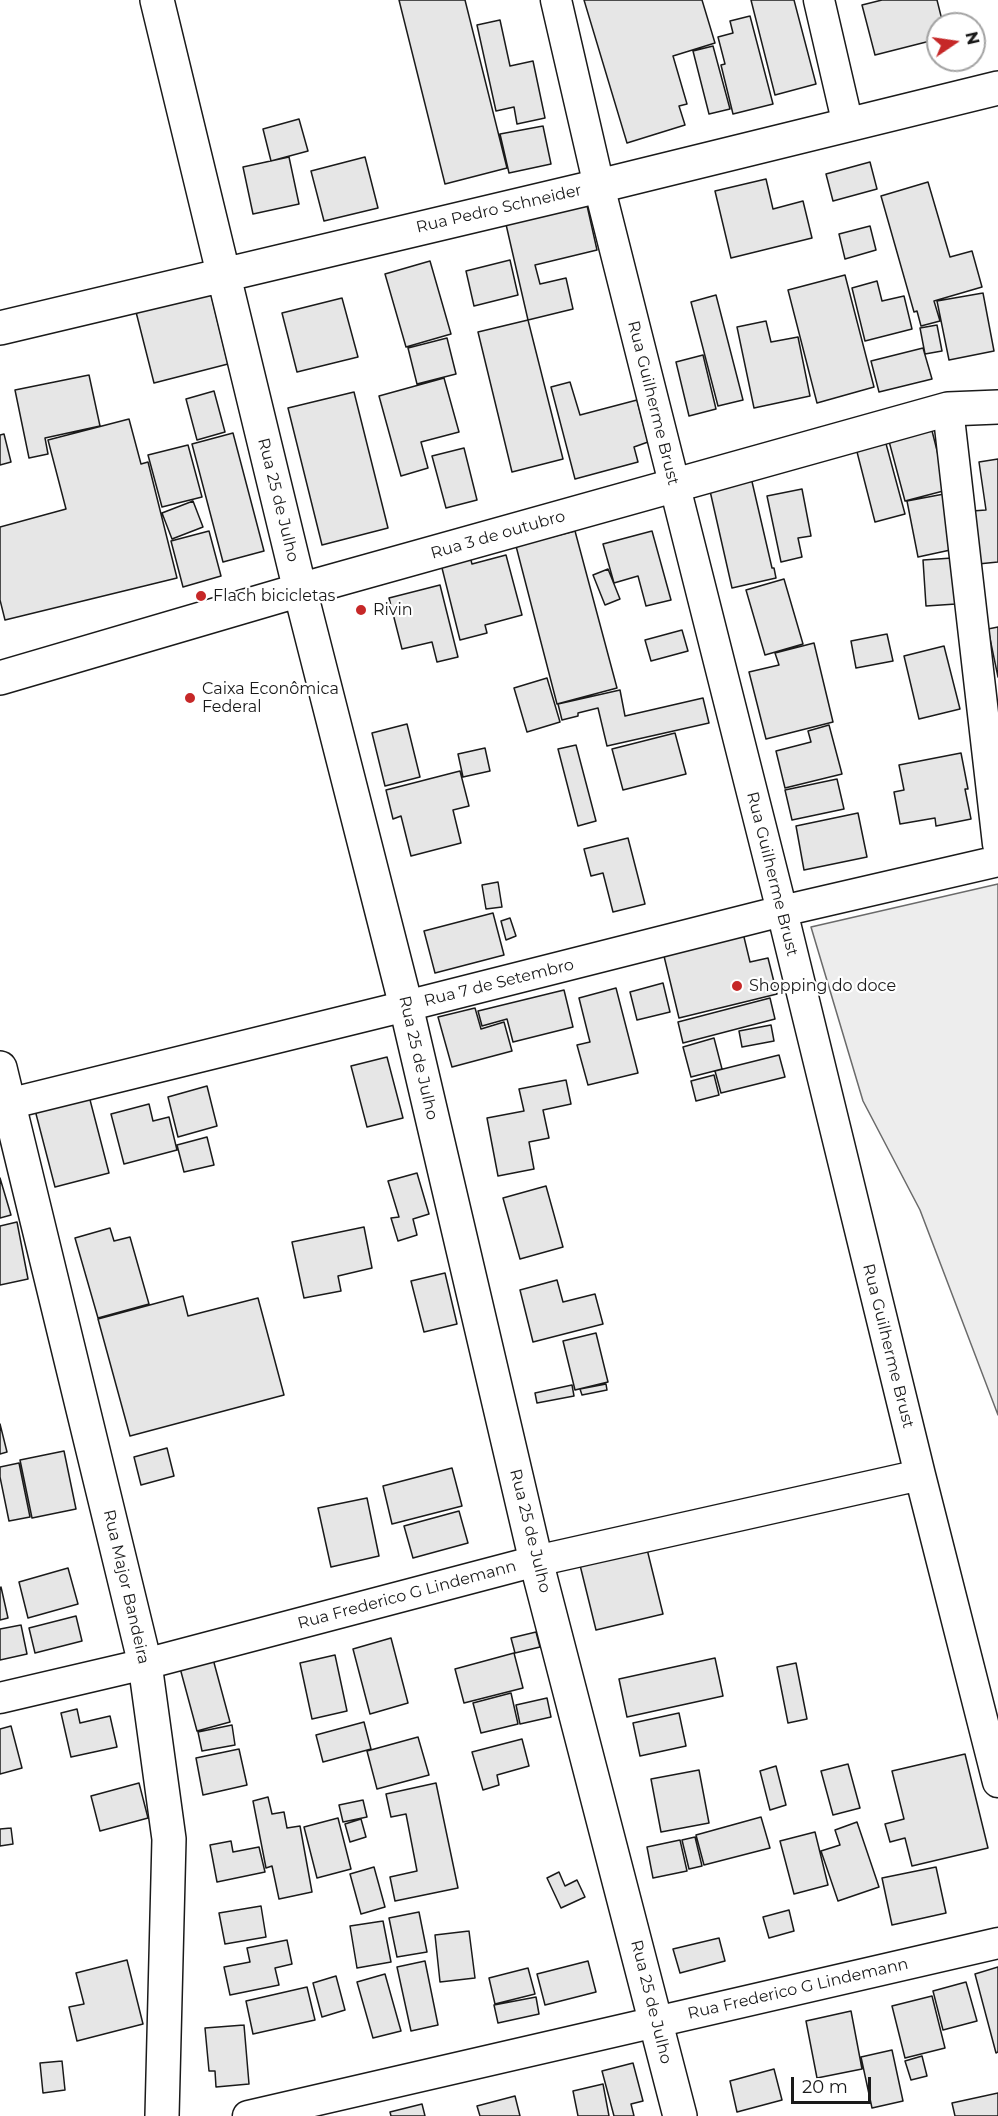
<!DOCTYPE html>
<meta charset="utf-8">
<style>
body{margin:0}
#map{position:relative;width:998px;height:2116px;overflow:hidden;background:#fff;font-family:Montserrat,sans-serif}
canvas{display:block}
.north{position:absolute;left:926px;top:12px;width:60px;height:60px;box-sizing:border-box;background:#fff;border:2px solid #a3a3a3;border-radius:50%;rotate:77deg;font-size:16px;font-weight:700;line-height:24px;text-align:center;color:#1a1a1a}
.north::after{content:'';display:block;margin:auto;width:21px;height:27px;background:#c62828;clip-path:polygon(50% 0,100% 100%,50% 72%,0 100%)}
.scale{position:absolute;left:791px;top:2077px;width:80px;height:27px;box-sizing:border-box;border:3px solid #1a1a1a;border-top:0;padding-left:8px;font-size:18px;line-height:21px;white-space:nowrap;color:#1a1a1a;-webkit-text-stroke:4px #fff;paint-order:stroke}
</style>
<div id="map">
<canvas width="998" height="2116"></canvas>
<div class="north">N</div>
<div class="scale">20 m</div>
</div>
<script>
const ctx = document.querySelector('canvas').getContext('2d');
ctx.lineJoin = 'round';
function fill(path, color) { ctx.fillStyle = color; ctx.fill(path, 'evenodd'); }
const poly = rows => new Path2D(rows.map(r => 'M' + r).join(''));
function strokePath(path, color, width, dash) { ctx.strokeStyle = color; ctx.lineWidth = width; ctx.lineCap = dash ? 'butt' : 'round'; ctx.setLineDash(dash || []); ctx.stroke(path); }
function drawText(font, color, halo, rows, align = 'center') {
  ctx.font = font + ' Montserrat,sans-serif'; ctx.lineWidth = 4.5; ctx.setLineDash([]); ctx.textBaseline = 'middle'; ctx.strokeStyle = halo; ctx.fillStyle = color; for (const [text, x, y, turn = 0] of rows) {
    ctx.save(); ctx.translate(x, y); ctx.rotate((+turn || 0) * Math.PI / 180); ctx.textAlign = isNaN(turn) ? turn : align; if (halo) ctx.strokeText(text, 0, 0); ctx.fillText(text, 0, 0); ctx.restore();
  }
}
const built = poly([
 [998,884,998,1415,920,1210,863,1101,811,927,998,884]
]);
fill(built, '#ededed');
strokePath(built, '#6a6a6a', 1.5);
const building = poly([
 [399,0,465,0,507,168,445,184,399,0],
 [584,0,702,0,715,43,673,56,687,104,679,106,685,125,627,143,584,0],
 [751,0,794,0,816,84,775,95,751,0],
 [937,0,943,24,938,24,938,39,875,55,862,5,882,0,937,0],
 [750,16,773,104,733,114,721,65,725,64,718,37,733,33,730,21,750,16],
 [500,20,510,66,533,61,545,118,517,124,514,107,496,111,477,25,500,20],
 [713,46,730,109,709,114,693,51,713,46],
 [299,119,308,151,271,161,263,129,299,119],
 [543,126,551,164,509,173,500,134,543,126],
 [289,157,299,204,253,214,243,167,289,157],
 [365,157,378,208,324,221,311,171,365,157],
 [870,162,877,189,833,201,826,174,870,162],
 [766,179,773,209,803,201,812,238,731,258,715,191,766,179],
 [928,182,950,257,972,251,982,287,934,301,940,321,921,326,917,311,914,312,881,196,928,182],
 [586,201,597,250,535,265,540,284,566,278,573,309,528,320,505,220,586,201],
 [870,226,876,250,845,259,839,234,870,226],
 [510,260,518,295,474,306,466,271,510,260],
 [430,261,451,334,406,347,385,274,430,261],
 [845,275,874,387,817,403,788,290,845,275],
 [877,281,882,301,904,296,912,329,865,341,852,288,877,281],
 [209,286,228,364,154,383,134,304,209,286],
 [983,293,994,351,949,360,937,301,983,293],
 [716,295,743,400,718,406,691,302,716,295],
 [342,298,358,357,297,372,282,313,342,298],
 [528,320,563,459,512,472,478,332,528,320],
 [766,321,771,342,798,337,810,396,754,408,737,327,766,321],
 [937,325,942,351,925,354,920,328,937,325],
 [447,338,456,374,417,384,408,348,447,338],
 [923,348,932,379,879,392,871,361,923,348],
 [703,355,716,409,689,416,676,362,703,355],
 [89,375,100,426,45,438,48,454,29,458,15,390,89,375],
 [444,378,459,432,421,442,428,468,401,476,379,396,444,378],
 [570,382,580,415,637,400,648,442,634,447,638,462,575,479,551,387,570,382],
 [214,391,225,432,197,440,186,399,214,391],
 [354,392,388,528,322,545,288,408,354,392],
 [129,419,141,464,148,462,177,578,5,620,0,600,0,527,66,509,48,440,129,419],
 [929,419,947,490,905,501,886,430,929,419],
 [233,433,264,551,223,562,192,444,233,433],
 [4,434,11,462,0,465,0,435,4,434],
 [885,440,905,514,875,522,856,448,885,440],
 [188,445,202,497,162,507,148,455,188,445],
 [464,448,477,500,446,508,432,456,464,448],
 [998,459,998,562,978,564,972,511,986,510,979,462,998,459],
 [750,473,772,568,774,568,776,578,732,588,708,482,750,473],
 [802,489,811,536,798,538,802,557,781,562,767,496,802,489],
 [944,494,955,549,918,557,907,501,944,494],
 [193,501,203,527,172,539,162,513,193,501],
 [209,531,221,576,183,587,171,541,209,531],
 [575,531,617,688,557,704,516,546,575,531],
 [652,531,671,600,646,606,638,576,614,583,603,544,652,531],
 [469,553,472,564,506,555,522,615,485,625,487,633,460,640,440,560,469,553],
 [952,558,956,604,926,606,923,560,952,558],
 [608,569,620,599,605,605,593,575,608,569],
 [784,579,803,644,765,655,746,590,784,579],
 [440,585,458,657,437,662,432,642,402,649,389,598,440,585],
 [998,627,998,677,988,629,998,627],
 [682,630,688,651,651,661,645,640,682,630],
 [887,634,893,661,856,668,851,641,887,634],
 [814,643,833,722,766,739,749,672,779,665,775,653,814,643],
 [944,646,960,709,919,719,904,656,944,646],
 [547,678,560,722,527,732,514,688,547,678],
 [620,690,625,716,703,698,709,723,607,746,598,708,578,713,578,716,562,720,558,704,620,690],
 [407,724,420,777,385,786,372,733,407,724],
 [829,725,842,774,785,788,776,751,811,742,808,731,829,725],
 [675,733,686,774,623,790,612,749,675,733],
 [576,745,596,821,578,826,558,749,576,745],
 [485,748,490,771,463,777,458,754,485,748],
 [961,753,968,789,965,789,971,819,936,826,935,818,900,824,894,792,904,790,899,765,961,753],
 [460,771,469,806,453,810,461,843,411,856,401,816,393,819,386,790,460,771],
 [837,779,844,809,792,820,785,790,837,779],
 [858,813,867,857,804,870,796,826,858,813],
 [628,838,645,904,613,912,603,873,591,876,584,849,628,838],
 [498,882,502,907,486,909,482,885,498,882],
 [493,913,504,955,435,973,424,931,493,913],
 [510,918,516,936,506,940,501,921,510,918],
 [743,933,750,962,768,958,777,994,679,1018,663,952,743,933],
 [663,983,670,1012,637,1020,630,992,663,983],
 [616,988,638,1073,588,1085,577,1045,590,1042,579,998,616,988],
 [564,990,573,1027,513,1042,507,1019,482,1026,478,1011,564,990],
 [770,998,775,1019,683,1043,678,1022,770,998],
 [475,1008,481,1029,504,1022,512,1051,452,1067,438,1017,475,1008],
 [771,1025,774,1041,742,1047,739,1031,771,1025],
 [714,1038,722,1069,691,1077,683,1047,714,1038],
 [779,1055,785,1077,721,1093,715,1071,779,1055],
 [387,1057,403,1118,367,1127,351,1066,387,1057],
 [714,1075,719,1095,696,1101,691,1081,714,1075],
 [566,1080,571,1104,543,1110,549,1138,529,1142,534,1169,498,1176,487,1118,524,1111,519,1089,566,1080],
 [207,1086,217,1126,178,1137,168,1097,207,1086],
 [89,1096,109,1173,55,1187,35,1110,89,1096],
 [149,1104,153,1121,169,1117,177,1150,124,1164,111,1114,149,1104],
 [207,1137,214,1165,184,1172,177,1145,207,1137],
 [417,1173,429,1214,413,1219,417,1235,398,1241,391,1218,399,1217,388,1181,417,1173],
 [0,1178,11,1215,0,1218,0,1178],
 [546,1186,563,1247,520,1259,503,1198,546,1186],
 [17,1222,28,1279,0,1285,0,1226,17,1222],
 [364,1227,372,1268,338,1276,341,1291,304,1298,292,1242,364,1227],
 [110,1228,114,1241,130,1237,149,1304,98,1318,75,1238,110,1228],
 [445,1273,457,1324,424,1332,411,1281,445,1273],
 [557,1280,563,1302,595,1294,603,1324,533,1342,520,1290,557,1280],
 [183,1296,188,1316,258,1298,284,1395,130,1436,98,1319,183,1296],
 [596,1333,608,1382,575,1390,563,1341,596,1333],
 [606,1384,607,1390,582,1395,580,1389,606,1384],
 [572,1385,574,1396,537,1403,535,1393,572,1385],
 [0,1424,7,1452,0,1454,0,1424],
 [167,1448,174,1476,141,1485,134,1457,167,1448],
 [64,1451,76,1509,32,1518,20,1460,64,1451],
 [19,1463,30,1517,9,1521,0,1477,0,1467,19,1463],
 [452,1468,462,1506,392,1524,383,1486,452,1468],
 [367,1498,379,1556,331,1567,318,1508,367,1498],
 [459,1511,468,1543,413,1558,404,1526,459,1511],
 [645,1541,663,1614,596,1630,578,1557,645,1541],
 [68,1568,78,1604,28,1618,19,1582,68,1568],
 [1,1587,8,1618,0,1620,0,1588,1,1587],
 [76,1616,82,1641,35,1653,29,1628,76,1616],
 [21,1625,27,1654,0,1660,0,1629,21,1625],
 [536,1632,540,1647,515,1653,511,1638,536,1632],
 [391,1638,408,1703,370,1714,353,1649,391,1638],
 [514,1653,523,1688,464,1703,455,1669,514,1653],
 [335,1655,347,1711,312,1719,300,1663,335,1655],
 [715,1658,723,1696,627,1717,619,1679,715,1658],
 [213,1659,230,1722,197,1731,180,1668,213,1659],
 [796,1663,807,1719,788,1723,777,1667,796,1663],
 [511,1693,518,1724,481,1733,473,1703,511,1693],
 [547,1698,551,1717,520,1724,516,1705,547,1698],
 [77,1709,80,1723,110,1716,117,1747,71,1757,61,1713,77,1709],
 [679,1713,686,1746,640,1756,633,1723,679,1713],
 [364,1722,371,1749,323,1762,316,1735,364,1722],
 [232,1725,235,1745,202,1751,198,1732,232,1725],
 [11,1726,22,1768,0,1774,0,1729,11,1726],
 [418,1737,429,1775,377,1789,367,1751,418,1737],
 [522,1739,529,1766,497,1775,499,1785,483,1790,472,1752,522,1739],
 [239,1749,247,1785,203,1795,196,1758,239,1749],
 [965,1754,988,1848,912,1866,905,1838,890,1842,885,1824,904,1819,892,1771,965,1754],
 [848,1764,860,1808,833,1815,821,1771,848,1764],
 [776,1766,786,1805,770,1810,760,1771,776,1766],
 [699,1770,709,1823,661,1832,651,1779,699,1770],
 [139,1783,148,1818,100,1831,91,1796,139,1783],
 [436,1783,458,1888,395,1901,390,1877,417,1871,406,1814,391,1817,386,1794,436,1783],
 [268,1797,272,1814,284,1812,287,1828,300,1826,312,1892,279,1899,272,1866,266,1868,253,1801,268,1797],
 [363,1800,367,1817,343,1822,339,1805,363,1800],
 [761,1817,770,1848,704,1865,696,1835,761,1817],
 [338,1818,351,1869,317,1878,304,1827,338,1818],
 [361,1819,366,1837,350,1842,345,1824,361,1819],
 [857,1822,879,1887,838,1901,821,1851,840,1845,835,1830,857,1822],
 [11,1828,13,1844,0,1846,0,1829,11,1828],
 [815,1832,828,1885,794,1894,780,1841,815,1832],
 [695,1837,702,1866,689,1869,682,1840,695,1837],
 [680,1840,687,1871,653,1878,647,1847,680,1840],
 [231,1841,233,1852,259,1847,265,1872,217,1882,210,1845,231,1841],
 [374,1867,385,1907,361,1914,350,1874,374,1867],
 [936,1867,946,1913,892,1925,882,1878,936,1867],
 [559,1872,565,1886,577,1880,585,1897,561,1908,547,1878,559,1872],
 [261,1906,266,1937,225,1944,219,1913,261,1906],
 [789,1910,794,1931,769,1938,763,1917,789,1910],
 [419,1912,427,1952,397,1957,389,1918,419,1912],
 [383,1921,391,1962,357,1968,350,1926,383,1921],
 [469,1931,475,1978,440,1982,435,1935,469,1931],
 [719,1938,725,1961,680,1973,673,1949,719,1938],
 [287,1940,292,1964,275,1968,279,1985,230,1995,224,1967,250,1962,247,1948,287,1940],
 [127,1960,143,2024,77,2041,69,2007,84,2004,76,1973,127,1960],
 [425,1961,438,2025,411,2031,397,1967,425,1961],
 [588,1961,596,1992,545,2005,537,1974,588,1961],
 [998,1967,998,2052,996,2053,975,1974,998,1967],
 [528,1968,535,1994,495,2004,489,1978,528,1968],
 [385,1974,401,2031,373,2038,357,1982,385,1974],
 [336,1976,345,2010,322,2017,313,1983,336,1976],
 [966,1982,977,2021,943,2030,933,1991,966,1982],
 [307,1987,315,2020,253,2034,246,2001,307,1987],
 [932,1996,945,2048,905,2058,892,2006,932,1996],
 [536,1997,539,2014,498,2023,494,2005,536,1997],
 [851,2011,862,2069,817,2078,806,2021,851,2011],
 [244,2025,249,2084,216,2087,215,2071,209,2071,205,2028,244,2025],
 [892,2050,903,2101,872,2108,861,2057,892,2050],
 [922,2056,927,2076,911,2080,905,2061,922,2056],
 [62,2061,65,2090,43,2093,40,2063,62,2061],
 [633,2063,643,2101,631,2104,634,2116,614,2116,602,2071,633,2063],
 [774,2069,782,2100,737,2112,730,2081,774,2069],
 [603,2084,609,2116,578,2116,573,2091,603,2084],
 [998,2093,998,2116,955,2116,952,2103,998,2093],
 [515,2096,520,2116,480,2116,477,2106,515,2096],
 [422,2104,425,2116,391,2116,390,2112,422,2104]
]);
fill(building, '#e6e6e6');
strokePath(building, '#1a1a1a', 1.5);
const minor = poly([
 [556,0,599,186,782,911,920,1475,998,1782],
 [819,0,848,125],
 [948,409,998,844],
 [0,1106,406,1006,782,911,998,861],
 [0,1698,145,1664,536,1561,920,1475],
 [248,2116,998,1943]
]);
const major = poly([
 [157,0,300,590,406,1006,536,1561,680,2116],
 [0,328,599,186,998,88],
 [0,678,300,590,948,409,998,407],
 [0,1068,145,1664,169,1839,162,2116]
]);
strokePath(minor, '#1a1a1a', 33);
strokePath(major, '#1a1a1a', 36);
strokePath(minor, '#fff', 30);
strokePath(major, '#fff', 33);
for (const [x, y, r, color] of [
 [201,596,6,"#c62828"],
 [361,610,6,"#c62828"],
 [190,698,6,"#c62828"],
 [737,986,6,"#c62828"]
]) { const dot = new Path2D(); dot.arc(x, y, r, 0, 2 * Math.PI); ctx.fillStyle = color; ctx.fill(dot); strokePath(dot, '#fff', 2); }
drawText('16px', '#1a1a1a', '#fff', [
 ["Rua Pedro Schneider",499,209,-13],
 ["Rua Guilherme Brust",653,403,76],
 ["Rua 25 de Julho",278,500,76],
 ["Rua 3 de outubro",498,535,-16],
 ["Rua Guilherme Brust",772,874,76],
 ["Rua 7 de Setembro",499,983,-14],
 ["Rua 25 de Julho",418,1058,77],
 ["Rua Guilherme Brust",888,1346,76],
 ["Rua 25 de Julho",530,1531,76],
 ["Rua Major Bandeira",126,1587,77],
 ["Rua Frederico G Lindemann",407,1595,-15],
 ["Rua Frederico G Lindemann",798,1989,-13],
 ["Rua 25 de Julho",651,2002,76]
]);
drawText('16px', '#1a1a1a', '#fff', [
 ["Flach bicicletas",213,596],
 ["Rivin",373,610],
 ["Caixa Econômica",202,689],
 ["Federal",202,707],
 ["Shopping do doce",749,986]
], 'left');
</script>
